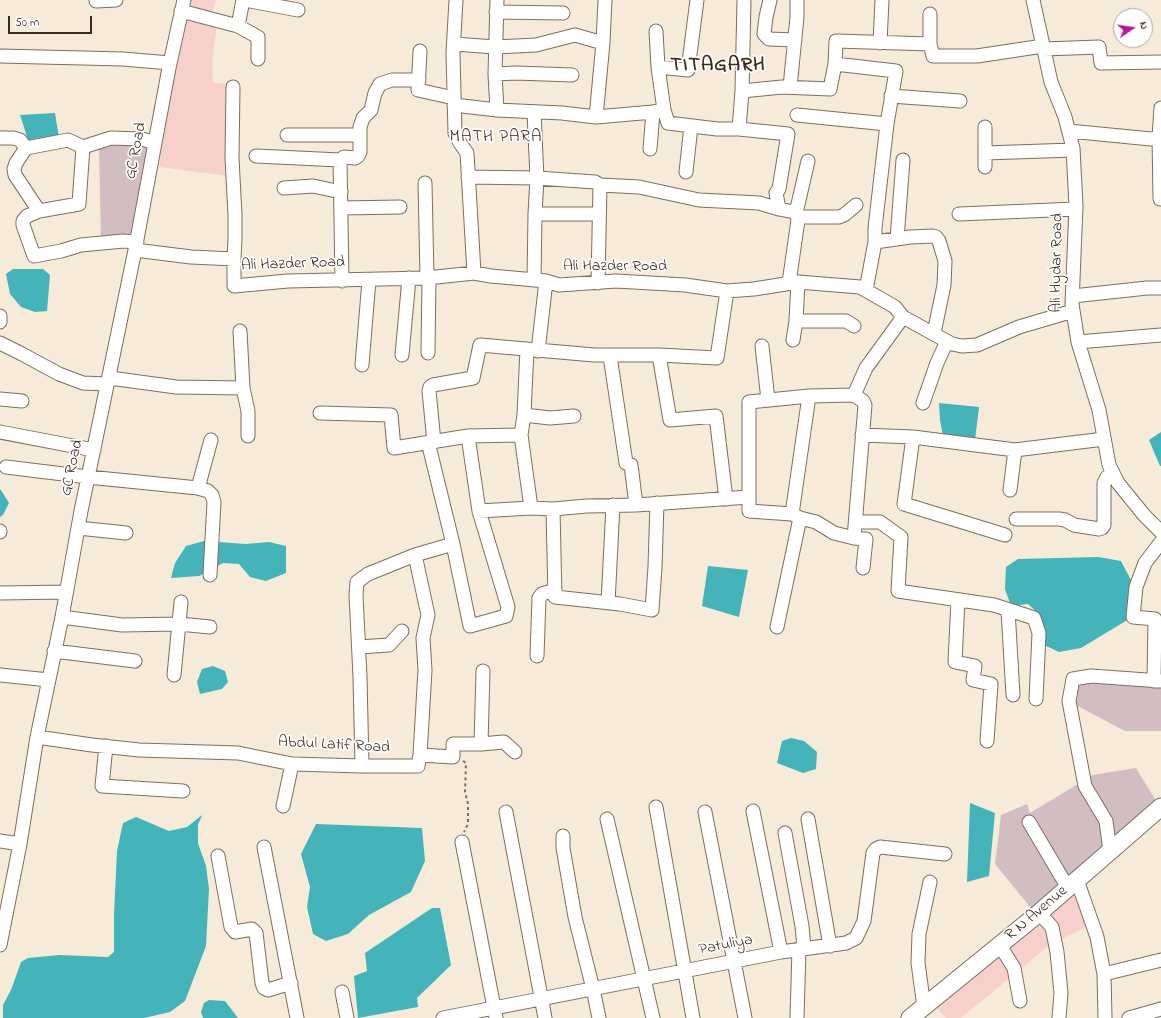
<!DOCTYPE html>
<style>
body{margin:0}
#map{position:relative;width:1161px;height:1018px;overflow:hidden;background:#f5ebd8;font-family:"Indie Flower",sans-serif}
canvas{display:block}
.north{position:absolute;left:1113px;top:8px;width:40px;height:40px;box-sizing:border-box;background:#fff;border:1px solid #b1aaa5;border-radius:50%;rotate:77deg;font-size:11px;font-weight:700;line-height:16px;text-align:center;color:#3b2a1e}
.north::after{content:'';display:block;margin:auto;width:14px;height:18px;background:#b5179e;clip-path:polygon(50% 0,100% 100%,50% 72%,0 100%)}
.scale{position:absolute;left:8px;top:16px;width:84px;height:18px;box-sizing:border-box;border:2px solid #3b2a1e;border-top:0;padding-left:5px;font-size:12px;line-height:14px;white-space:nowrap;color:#3b2a1e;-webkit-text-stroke:3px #fff;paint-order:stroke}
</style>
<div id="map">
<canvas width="1161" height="1018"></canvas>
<div class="north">N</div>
<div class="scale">50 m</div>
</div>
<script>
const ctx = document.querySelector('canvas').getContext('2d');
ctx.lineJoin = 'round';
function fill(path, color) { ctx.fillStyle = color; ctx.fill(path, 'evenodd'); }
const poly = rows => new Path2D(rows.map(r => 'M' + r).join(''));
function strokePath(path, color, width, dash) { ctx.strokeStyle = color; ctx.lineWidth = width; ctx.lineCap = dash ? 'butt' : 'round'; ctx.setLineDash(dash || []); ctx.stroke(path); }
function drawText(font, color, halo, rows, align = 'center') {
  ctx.font = font + ' "Indie Flower",sans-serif'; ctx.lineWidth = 3.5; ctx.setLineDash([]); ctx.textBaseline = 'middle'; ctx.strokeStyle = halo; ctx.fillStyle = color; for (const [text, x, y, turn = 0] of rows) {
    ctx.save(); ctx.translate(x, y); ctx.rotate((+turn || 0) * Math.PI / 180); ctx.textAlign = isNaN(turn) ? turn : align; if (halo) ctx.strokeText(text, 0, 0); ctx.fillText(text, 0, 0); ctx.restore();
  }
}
fill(poly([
 [188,0,216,0,211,15,218,17,212,62,213,83,231,84,229,176,159,167,172,70],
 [1083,883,1092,924,1051,944,961,1018,946,1018,936,1007]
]), '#f7d0cb');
fill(poly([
 [113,141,150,145,132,238,101,239,99,147],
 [1091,680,1161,683,1161,731,1125,731,1072,703,1077,683],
 [1136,768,1158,804,1035,913,995,864,1001,815,1027,804,1030,813,1093,775]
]), '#d2bec2');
fill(poly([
 [55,113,59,138,30,146,20,115],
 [13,269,43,269,50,275,47,311,35,312,21,307,10,294,6,274],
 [939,403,979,407,975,440,943,436,940,420],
 [1161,432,1161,466,1160,466,1149,440],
 [0,490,1,490,9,503,3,515,0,517],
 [204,541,246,544,269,542,286,546,286,573,266,581,250,577,239,564,223,563,199,576,171,578,175,563,186,546],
 [1098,557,1121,561,1133,584,1129,619,1081,648,1059,652,1042,644,1040,615,1028,604,1011,606,1005,589,1006,567,1018,559],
 [708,566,748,570,739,617,702,606],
 [213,666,225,671,228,682,222,689,200,694,197,682,202,669],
 [791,738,804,741,817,752,816,769,803,773,777,763,782,741],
 [970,803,995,813,989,876,967,882],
 [202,815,198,825,198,843,206,866,209,889,206,946,185,1001,170,1012,144,1018,3,1018,3,1005,11,990,21,962,28,958,59,955,108,957,114,952,114,915,117,851,123,823,136,817,169,831,187,827],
 [316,824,422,828,425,861,411,892,369,915,348,934,326,941,313,934,307,907,310,887,301,854],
 [432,908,440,908,451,965,417,998,418,1007,358,1018,354,976,367,971,365,953],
 [209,1000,225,1001,238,1018,203,1018,201,1012,204,1003]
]), '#44b4ba');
const minor = poly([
 [245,0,298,10],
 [456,0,453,53,455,133,460,143,467,153,474,273],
 [497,0,495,74,497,110],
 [770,0,766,17,764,34,769,39,795,40],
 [1033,0,1051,82,1065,117,1073,148,1076,206,1072,304,1078,342,1099,410,1109,465,1118,483,1144,515,1161,532],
 [96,1,116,0],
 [181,11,238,26,258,37,258,59],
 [496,12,563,13],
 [930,14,930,44,933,56,977,56,1043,46],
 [238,26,243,0],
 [656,31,658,67,664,110,668,123,717,129,739,129,788,134,779,189,776,193,779,209,794,212,796,213,798,220,789,283],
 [880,43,882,0],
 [454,44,495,47,536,45,575,35,603,43],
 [1044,49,1099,47,1101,63,1161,62],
 [420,51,418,90,454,98],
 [0,56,123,59,170,63],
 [835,64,836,41,930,44],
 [658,67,688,70,697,0],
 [495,74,516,73,572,75],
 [233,87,232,158,235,215,235,239,234,259],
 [790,87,797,17,797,0],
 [742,91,782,87,830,89,835,64,896,71,887,124,875,228,875,242,866,290],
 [891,96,960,101],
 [454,105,497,110,562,113,596,117,653,112,664,110],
 [534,112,537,178,535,214,599,214],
 [797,115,887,124],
 [596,117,603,43,605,0],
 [739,129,742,91,744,0],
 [1069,131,1151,139,1159,137,1161,108],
 [287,135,360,135],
 [1159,137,1160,199],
 [0,138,13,138,20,140,26,148,68,140,83,147,111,138,142,139,155,143],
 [83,147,79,204,39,211,27,216,23,221,23,225,34,256,61,251,81,245,123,241,137,242],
 [26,148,16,163,14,169,15,175,39,211],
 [650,149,653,112],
 [985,153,1073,150],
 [256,156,340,160],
 [985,167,985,127],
 [686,172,691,126],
 [468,177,537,178,595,182,600,185],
 [425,183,427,278],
 [284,188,313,186,341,192],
 [341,208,400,207],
 [796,213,808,161],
 [959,214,1075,209],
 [797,217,839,217,844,215,856,205],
 [897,239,903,160],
 [875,242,910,237,933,236,936,237,939,241,945,261,944,285,934,333],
 [135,250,191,257,234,259,234,286,288,281,427,278,474,273,491,276,546,281,559,285,616,281,685,285,727,291,754,289,798,282,860,287,895,307,903,317,952,344,962,346,977,345,1019,327,1073,311],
 [534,280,535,214],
 [342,281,340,160,344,157,355,158,358,156,360,152,360,127,363,118,371,110,375,93,380,84,392,80,419,80],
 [598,283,600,185,639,187,699,200,759,203,779,209],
 [1073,296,1147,288,1161,288],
 [0,316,0,322],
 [796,321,846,321,854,326],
 [240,331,243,388,248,411,248,436],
 [793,340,796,321,798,282],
 [1078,342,1161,335],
 [0,343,22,354,59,374,83,383,107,384],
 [762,346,768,400],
 [538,351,546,281],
 [428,353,429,277],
 [402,355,409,278],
 [659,355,670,420,716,416,726,499],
 [610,356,626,463,631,465,636,505],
 [362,365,369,280],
 [110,378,176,387,243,388],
 [854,395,809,396,749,402,749,511,792,514,800,518,816,522,834,533,854,538,865,405,863,401,854,395,866,368,903,317],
 [0,399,22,401],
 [923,403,937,363,947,341],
 [320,413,391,415,394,448,468,436,521,435],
 [524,415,550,418,574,416],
 [0,432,94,450],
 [862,435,913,437,1015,450,1104,439],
 [913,437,904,504,1005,535],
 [428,442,453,544,470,626,506,616,508,607,479,511,468,436],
 [434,442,429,391,430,387,433,385,473,378,480,345,594,355,659,355,717,358,727,291],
 [6,467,88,477,198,488,208,491,212,495,214,502,210,575],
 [198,488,211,440],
 [1010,490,1015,450],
 [531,508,553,509,587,506,636,505,749,497],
 [553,509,555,597,620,604,652,610,655,567,657,503],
 [479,511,531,508,521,435,524,415,527,349],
 [792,514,809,396],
 [1016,519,1059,519,1065,520,1074,525,1099,529,1102,528,1104,525,1104,483,1107,477,1113,475],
 [856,522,880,522,901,537,898,591,994,605,1034,618,1039,633,1036,699],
 [78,528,126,533],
 [0,532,0,531],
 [854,538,866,539,863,568],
 [0,593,66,592],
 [958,600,955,662,975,666,973,680,991,684,987,741],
 [608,603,613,505],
 [1008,610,1013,695],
 [62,617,122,625,179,624,210,627],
 [777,627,800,518],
 [359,647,389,645,402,631],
 [54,651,135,661],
 [537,656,539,598,542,594,555,590],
 [0,675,49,680],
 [174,675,181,602],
 [1154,681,1155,619,1133,617,1136,587,1145,563,1161,542],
 [37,737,92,745,139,750,238,753,292,764,362,766,418,766,420,755,425,670,423,638,428,615,415,555],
 [481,744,483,671],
 [106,746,102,786,183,791],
 [420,755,453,757,453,744,481,744,504,742,515,752],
 [362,766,360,677,356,595,357,582,368,574,415,555,453,544],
 [283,806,292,764],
 [656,807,693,1018],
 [753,811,781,952],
 [506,812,545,1018],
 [705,812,745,1018],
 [607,819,653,1018],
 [808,819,830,946],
 [1029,822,1068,888],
 [785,833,802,926,804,948],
 [563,836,563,848,575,917,593,989,599,1018],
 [0,841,20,844],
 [462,842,496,1018],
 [264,847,297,1018],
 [1110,851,1106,821,1085,786,1069,701,1073,679,1091,676,1161,681],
 [218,856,231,927,235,932,252,929,256,933,262,983,264,988,268,990,291,983],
 [1077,880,1097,937,1104,974,1105,1018],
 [1039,913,1052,927,1057,952,1061,993,1059,1018],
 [999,944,1014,968,1020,1001],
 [0,945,20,844,37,737,62,617,81,511,135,250,169,68,184,0],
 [1104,974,1161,960],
 [342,992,347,1018],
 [924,1007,918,963,919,934,930,882],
 [443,1018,781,952,846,943,856,938,864,921,873,853,876,849,880,847,945,854],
 [797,1018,799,949],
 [1129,1018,1161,1009]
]);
const major = poly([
 [910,1018,1039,913,1161,807]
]);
strokePath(minor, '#7c6e5f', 15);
strokePath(major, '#7c6e5f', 19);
strokePath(poly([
 [463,761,466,763,465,792,468,804,468,824,464,832]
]), '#7c6e5f', 2, [3, 3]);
strokePath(minor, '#fff', 13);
strokePath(major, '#fff', 17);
drawText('16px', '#3b2a1e', '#fff', [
 ["GC Road",137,151,-79],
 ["Ali Hydar Road",1058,263,-89],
 ["Ali Hazder Road",293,265,-2],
 ["Ali Hazder Road",615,267],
 ["GC Road",73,468,-78],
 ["Abdul Latif Road",334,746,3],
 ["R N Avenue",1037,914,-40],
 ["Patuliya",726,946,-11]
]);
ctx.letterSpacing = '1px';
drawText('17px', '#3b2a1e', '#fff', [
 ["MATH PARA",496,138]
]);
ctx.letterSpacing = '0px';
ctx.letterSpacing = '1px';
drawText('bold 20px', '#3b2a1e', '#fff', [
 ["TITAGARH",718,67]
]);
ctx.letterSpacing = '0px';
</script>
